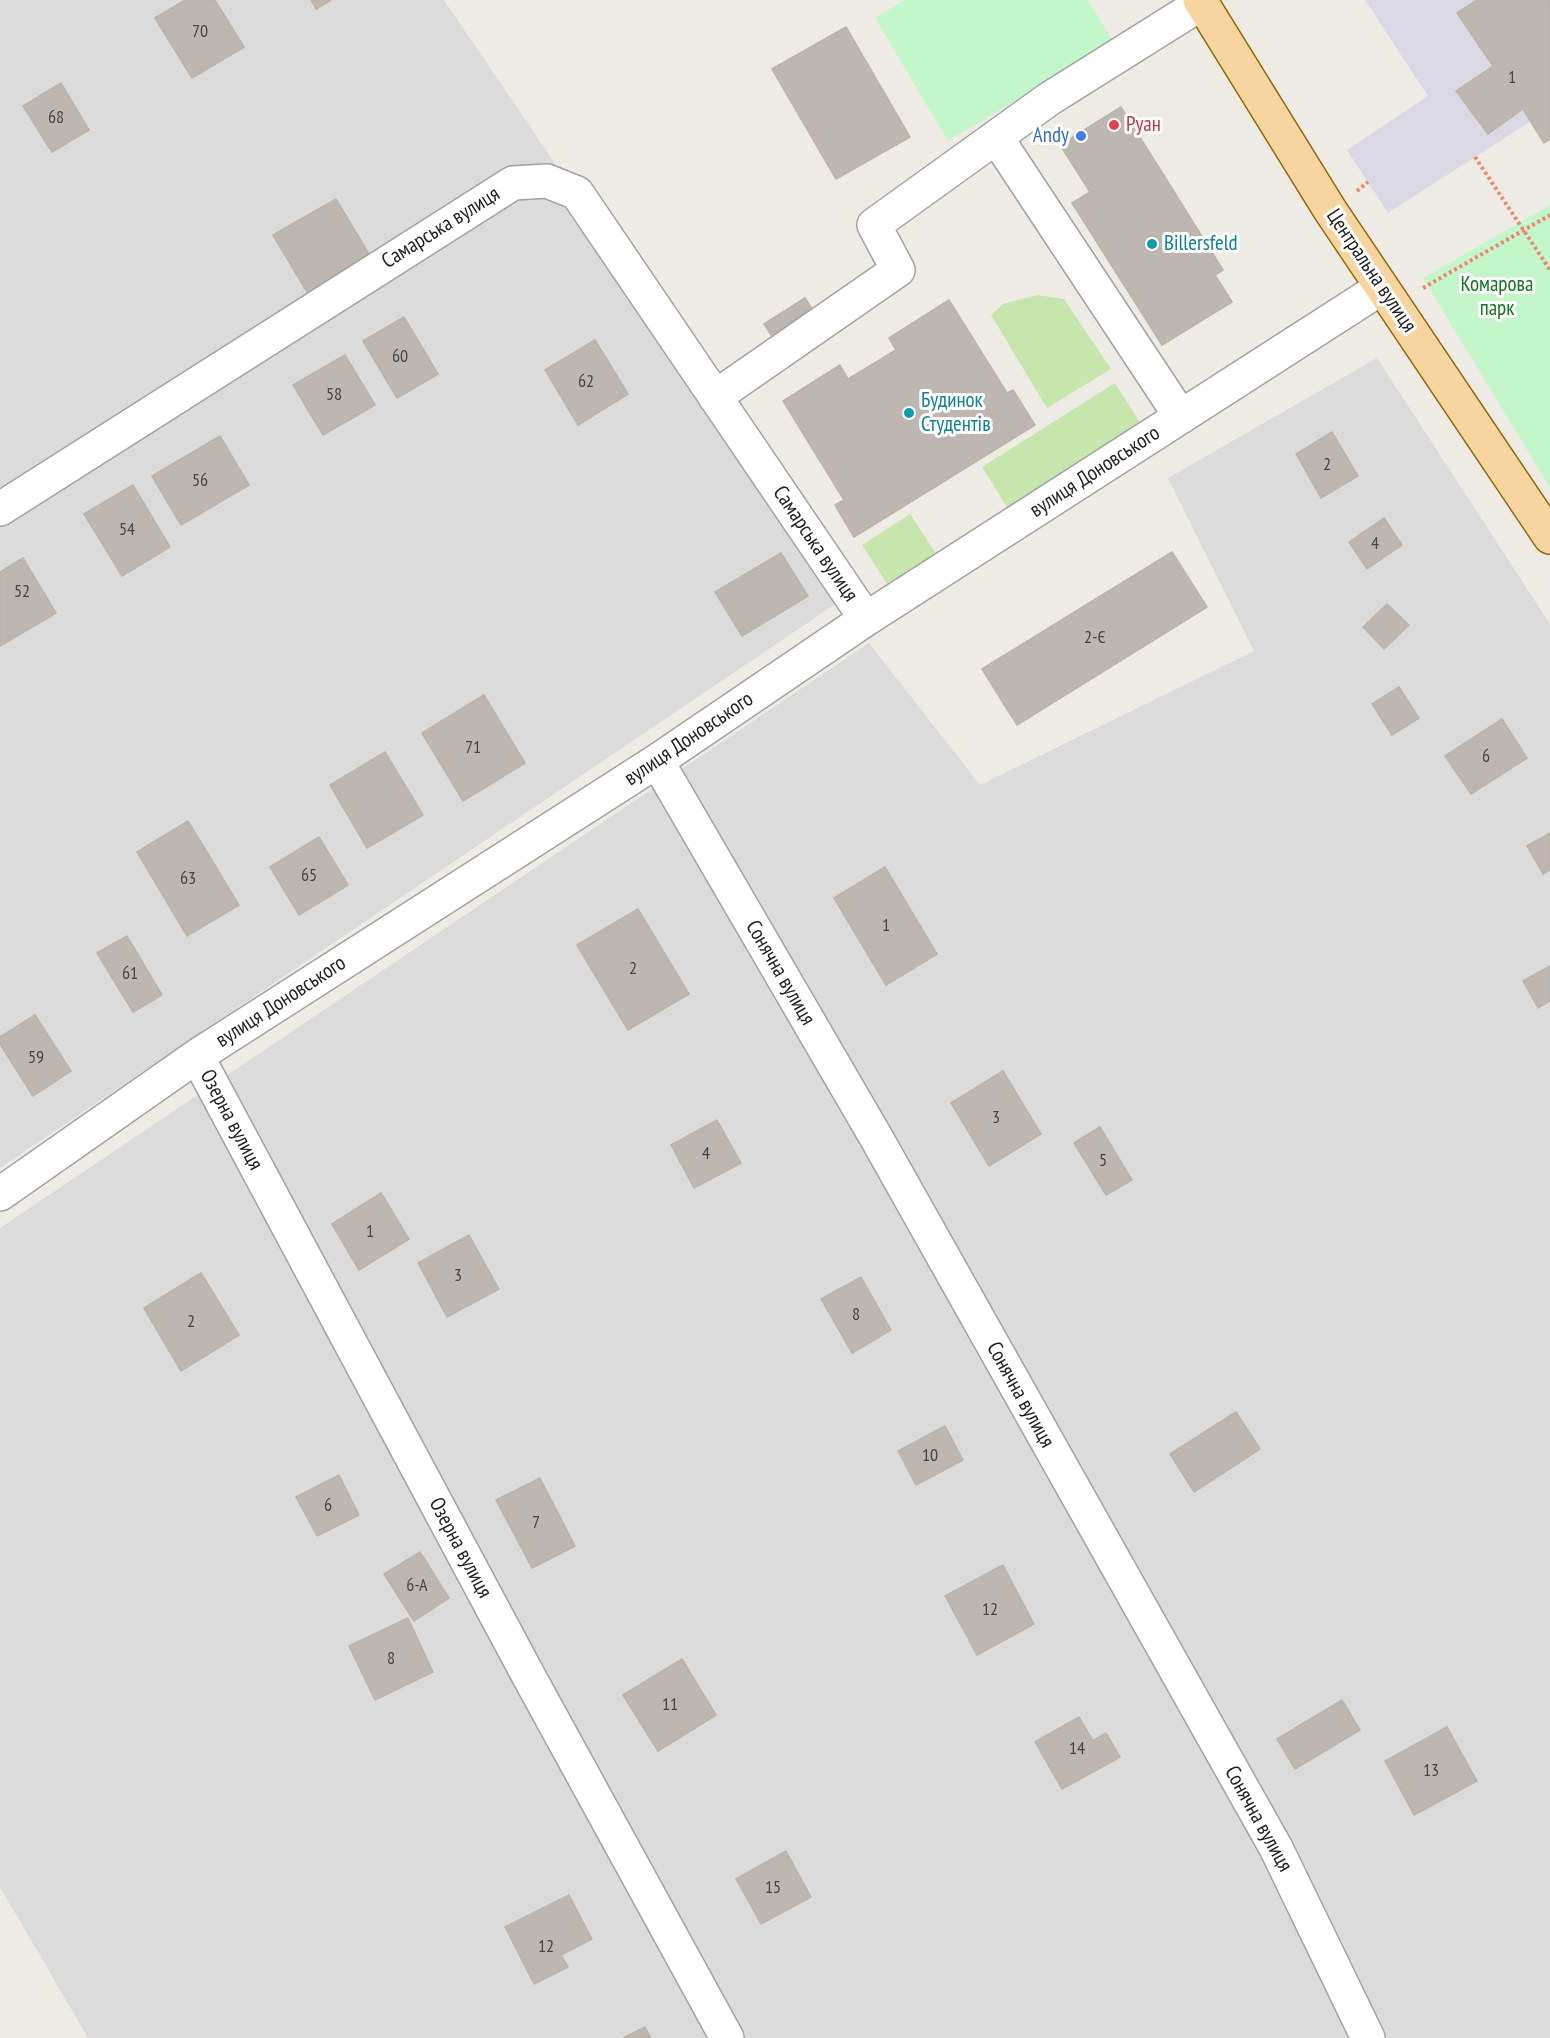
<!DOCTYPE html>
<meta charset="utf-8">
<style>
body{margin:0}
canvas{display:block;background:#eeebe4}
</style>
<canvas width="1550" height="2038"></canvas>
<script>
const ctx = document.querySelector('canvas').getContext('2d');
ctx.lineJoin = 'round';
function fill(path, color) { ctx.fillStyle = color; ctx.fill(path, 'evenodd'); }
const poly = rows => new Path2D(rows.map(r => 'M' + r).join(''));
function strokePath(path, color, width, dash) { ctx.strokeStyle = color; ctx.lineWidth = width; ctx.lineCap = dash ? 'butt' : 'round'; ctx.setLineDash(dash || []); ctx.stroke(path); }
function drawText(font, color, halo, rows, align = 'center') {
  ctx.font = font + ' "PT Sans Narrow",sans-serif'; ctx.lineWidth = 6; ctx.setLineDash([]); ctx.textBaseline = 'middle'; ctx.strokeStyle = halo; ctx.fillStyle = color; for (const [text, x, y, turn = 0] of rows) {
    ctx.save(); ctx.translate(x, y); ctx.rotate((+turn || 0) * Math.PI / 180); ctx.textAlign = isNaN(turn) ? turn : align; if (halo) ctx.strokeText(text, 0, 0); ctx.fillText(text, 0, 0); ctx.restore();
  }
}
fill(poly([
 [0,0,444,0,544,147,837,603,0,1168],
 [1377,358,1550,624,1550,2038,88,2038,0,1887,0,1228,869,643,980,785,1254,651,1168,478]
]), '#dcdbdb');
fill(poly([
 [1037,295,1064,299,1111,369,1047,408,991,315,1003,304],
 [1115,383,1145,431,1012,515,982,467],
 [910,514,941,561,893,593,862,545]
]), '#c6e6ad');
fill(poly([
 [905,0,1088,0,1114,43,948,141,875,18],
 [1550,205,1550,488,1423,278]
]), '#c3f6c9');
fill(poly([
 [1365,0,1477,0,1457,14,1493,66,1456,91,1488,134,1523,109,1531,121,1388,213,1347,150,1428,96]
]), '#d9d8e4');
const building = poly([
 [185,0,215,0,244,47,192,78,155,18,185,0],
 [311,0,331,0,316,9,311,0],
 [1477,0,1550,0,1550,139,1544,143,1523,109,1488,134,1456,91,1493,66,1457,13,1477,0],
 [846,27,910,137,836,179,772,69,846,27],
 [61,83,89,130,52,152,23,106,61,83],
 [1121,107,1223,270,1215,275,1232,302,1162,345,1072,203,1090,192,1060,145,1121,107],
 [336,199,369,254,307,292,273,235,336,199],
 [805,298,820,321,779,347,764,324,805,298],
 [949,300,1007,393,1013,390,1035,425,854,537,835,505,844,500,783,401,840,365,848,379,896,350,889,338,949,300],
 [404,317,438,374,397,398,363,341,404,317],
 [595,340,628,394,578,425,545,370,595,340],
 [345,355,375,405,323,435,293,385,345,355],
 [1332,432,1358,476,1321,498,1296,454,1332,432],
 [220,436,249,485,181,525,152,476,220,436],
 [133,485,170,547,122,576,84,514,133,485],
 [1384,518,1402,545,1367,569,1349,542,1384,518],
 [1172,552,1207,607,1017,725,982,669,1172,552],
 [781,553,808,596,742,636,715,592,781,553],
 [23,558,56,613,0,646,0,572,23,558],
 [1387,604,1409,625,1384,649,1363,627,1387,604],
 [1399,687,1419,718,1392,735,1372,704,1399,687],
 [484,695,525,763,463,801,422,733,484,695],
 [1502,719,1527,758,1471,794,1445,756,1502,719],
 [385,752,423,815,367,848,330,785,385,752],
 [188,821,239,905,187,936,137,852,188,821],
 [1550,833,1550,870,1543,874,1527,846,1550,833],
 [319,837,348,885,299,915,270,867,319,837],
 [885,867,937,954,886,985,834,898,885,867],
 [638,909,689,994,628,1030,577,945,638,909],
 [127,936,162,995,133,1012,97,953,127,936],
 [1550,966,1550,1001,1538,1008,1523,981,1550,966],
 [35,1015,71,1071,33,1096,0,1044,0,1037,35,1015],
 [1003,1071,1041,1134,989,1166,951,1103,1003,1071],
 [717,1120,741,1163,694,1188,671,1145,717,1120],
 [1100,1127,1132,1180,1106,1195,1074,1143,1100,1127],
 [381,1193,409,1239,359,1270,332,1224,381,1193],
 [469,1235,499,1289,447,1317,418,1263,469,1235],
 [201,1273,239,1335,181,1371,144,1308,201,1273],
 [861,1277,891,1330,852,1353,821,1299,861,1277],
 [1236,1412,1260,1449,1194,1492,1170,1454,1236,1412],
 [945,1426,963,1460,916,1485,898,1451,945,1426],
 [339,1475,359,1515,317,1536,296,1497,339,1475],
 [540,1478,575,1546,532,1568,496,1500,540,1478],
 [420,1552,449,1598,414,1621,384,1574,420,1552],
 [1003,1565,1034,1624,977,1655,945,1596,1003,1565],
 [408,1618,433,1672,375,1700,349,1646,408,1618],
 [682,1659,716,1715,658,1751,623,1695,682,1659],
 [1342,1700,1360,1730,1295,1769,1277,1739,1342,1700],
 [1079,1717,1093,1741,1106,1733,1120,1757,1062,1789,1035,1742,1079,1717],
 [1447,1727,1477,1781,1414,1815,1385,1761,1447,1727],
 [786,1851,811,1897,761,1924,736,1879,786,1851],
 [569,1895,592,1939,561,1955,568,1967,534,1984,505,1927,569,1895],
 [645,2027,651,2038,623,2038,645,2027]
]);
fill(building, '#beb7b1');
strokePath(building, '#bfb3a7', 1.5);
const minor = poly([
 [996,137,1181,417],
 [715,397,898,270,874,225,1049,99,1202,3],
 [0,509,513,183,547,181,577,193,866,619],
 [657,761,877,1139,1276,1848,1368,2038],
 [197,1056,527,1673,727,2038],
 [0,1194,197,1056,657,761,866,619,1381,288]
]);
const major = poly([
 [1200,0,1330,210,1550,537]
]);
strokePath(minor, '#a2a2a2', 36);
strokePath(major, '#8f6808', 36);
strokePath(poly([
 [1475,157,1550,270],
 [1357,191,1368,182],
 [1423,288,1550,215]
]), '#f28472', 4, [3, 3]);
strokePath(minor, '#fff', 33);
strokePath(major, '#f6d5a1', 33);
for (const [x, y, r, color] of [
 [1114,125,6,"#e0444e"],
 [1081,136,6,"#3f7fe0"],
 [1152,244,6,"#0f9aa8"],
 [909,413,6,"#0f9aa8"]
]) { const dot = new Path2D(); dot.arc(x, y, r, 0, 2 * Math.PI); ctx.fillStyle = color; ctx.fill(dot); strokePath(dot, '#fff', 2); }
drawText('18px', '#464443', null, [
 ["70",200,32],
 ["1",1512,78],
 ["68",56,118],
 ["60",400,357],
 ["62",586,382],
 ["58",334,395],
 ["2",1327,465],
 ["56",200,481],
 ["54",127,530],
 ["4",1375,544],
 ["52",22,592],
 ["2-Є",1095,638],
 ["71",473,748],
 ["6",1486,757],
 ["65",309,876],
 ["63",188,879],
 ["1",886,926],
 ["2",633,969],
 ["61",130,974],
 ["59",36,1058],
 ["3",996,1118],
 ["4",706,1154],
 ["5",1103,1161],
 ["1",370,1232],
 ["3",458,1276],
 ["8",856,1315],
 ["2",191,1322],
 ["10",930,1456],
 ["6",328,1506],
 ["7",536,1523],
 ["6-А",417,1586],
 ["12",990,1610],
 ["8",391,1659],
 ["11",670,1705],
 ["14",1077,1749],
 ["13",1431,1771],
 ["15",773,1888],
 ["12",546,1947]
]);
drawText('21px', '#be3a42', '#fff', [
 ["Руан",1126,125]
], 'left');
drawText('21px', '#366cbe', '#fff', [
 ["Andy",1069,136]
], 'right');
drawText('21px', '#1e1e1e', '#fff', [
 ["Самарська вулиця",441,228,-32],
 ["Центральна вулиця",1371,271,56],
 ["вулиця Доновського",1095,472,-33],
 ["Самарська вулиця",815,544,56],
 ["вулиця Доновського",689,739,-34],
 ["Сонячна вулиця",780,973,60],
 ["вулиця Доновського",281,1002,-33],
 ["Озерна вулиця",231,1120,62],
 ["Сонячна вулиця",1020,1395,61],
 ["Озерна вулиця",460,1548,62],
 ["Сонячна вулиця",1258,1819,61]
]);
drawText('21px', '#0d838f', '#fff', [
 ["Billersfeld",1164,244],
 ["Будинок",921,401],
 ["Студентів",921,425]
], 'left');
drawText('21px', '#12761e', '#fff', [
 ["Комарова",1497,285],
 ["парк",1497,309]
]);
</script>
